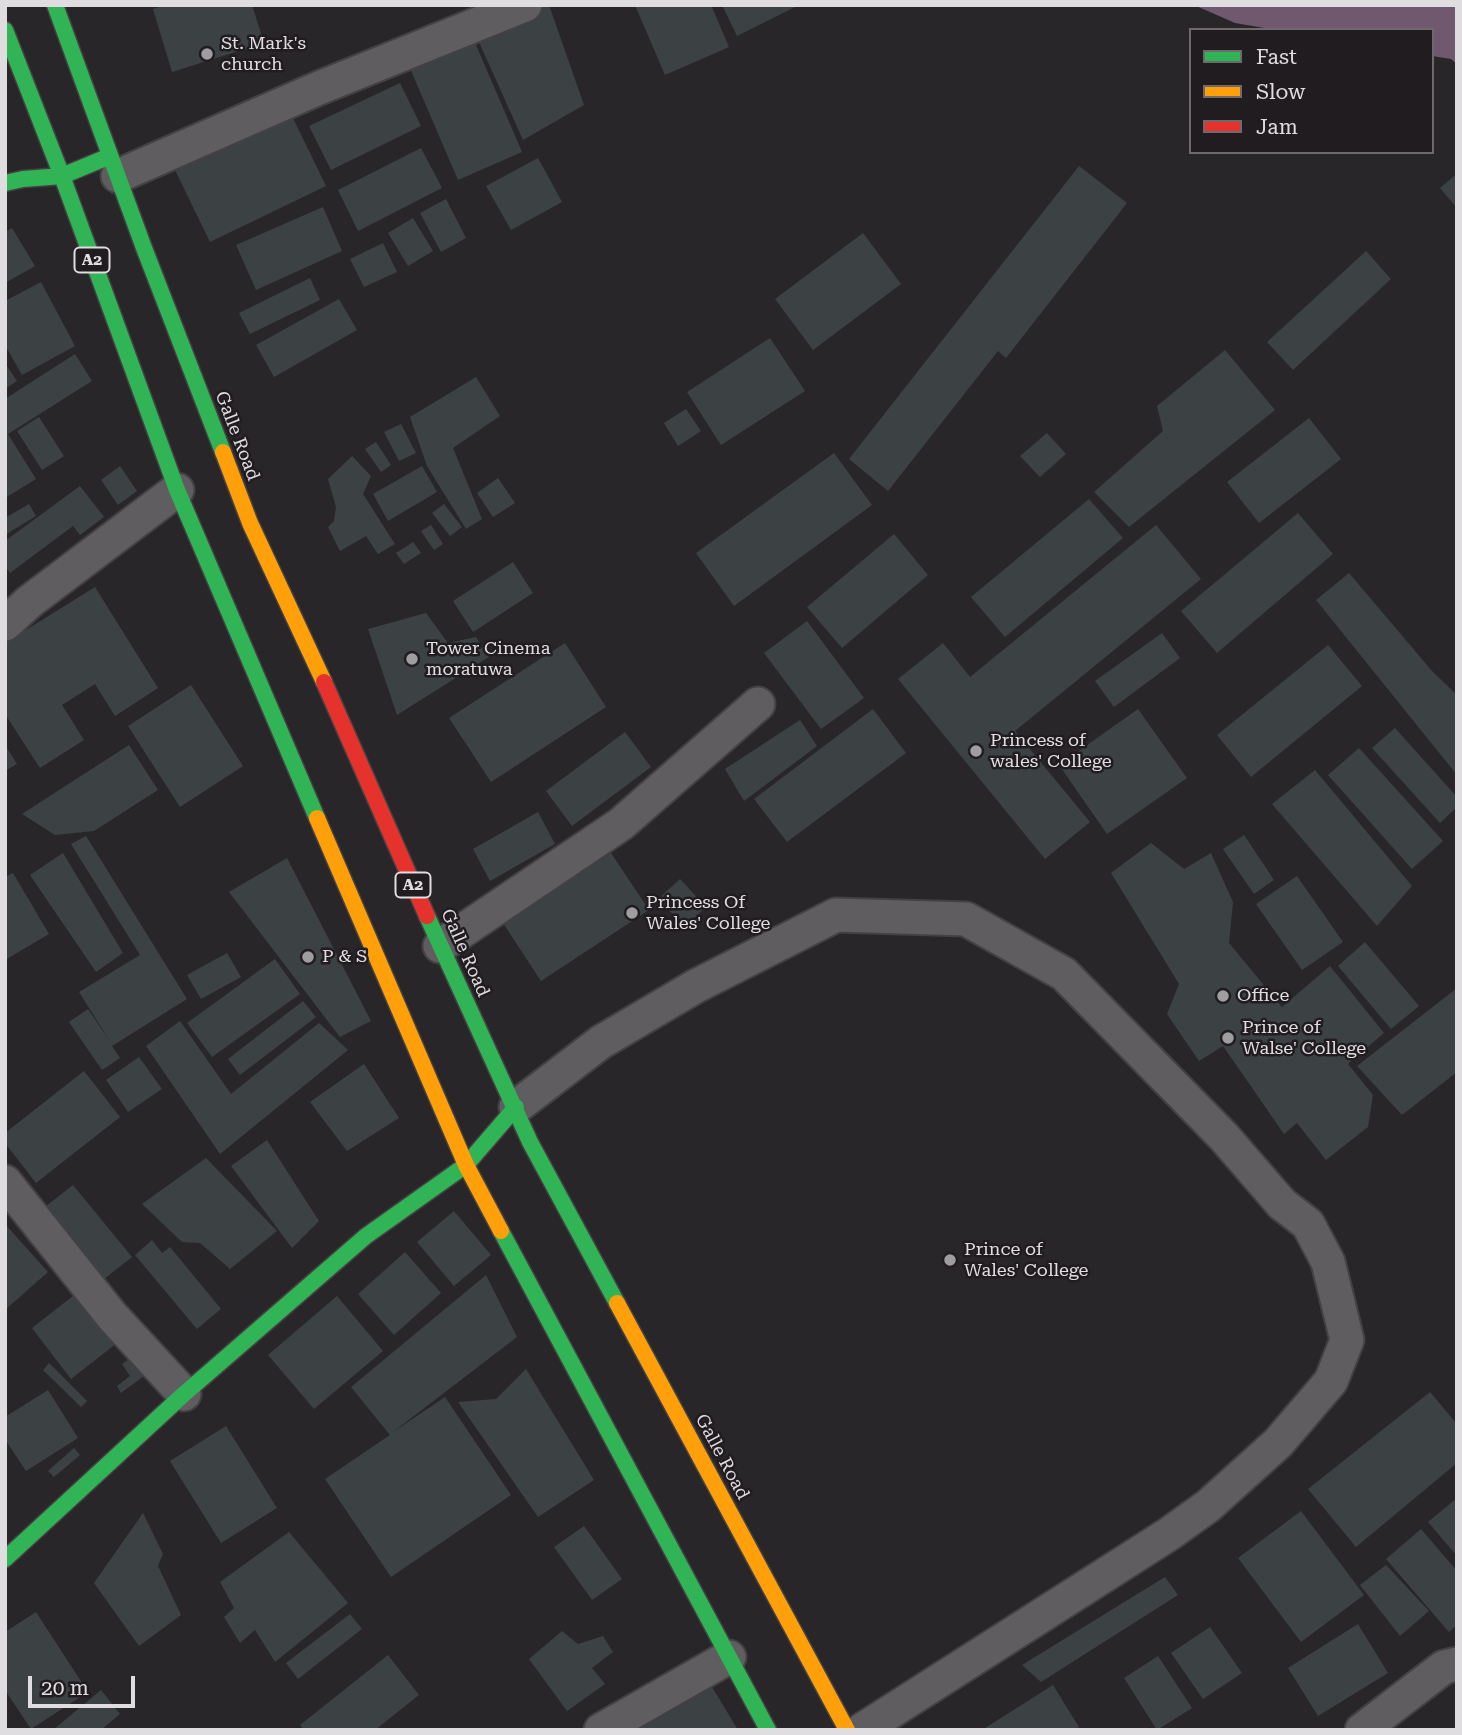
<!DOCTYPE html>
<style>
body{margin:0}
#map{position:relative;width:1462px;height:1735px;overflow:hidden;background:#292629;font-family:"Roboto Serif",serif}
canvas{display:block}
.frame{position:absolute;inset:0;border:7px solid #e0dde0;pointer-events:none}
.legend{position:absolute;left:1189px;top:28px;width:245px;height:126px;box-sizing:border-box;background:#211c20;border:2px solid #6d696d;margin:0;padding:9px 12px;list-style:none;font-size:21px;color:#e0dde0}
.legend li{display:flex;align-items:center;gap:14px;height:35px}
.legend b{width:35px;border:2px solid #6d696d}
.scale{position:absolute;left:28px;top:1676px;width:107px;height:32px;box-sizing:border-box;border:4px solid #e0dde0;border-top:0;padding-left:9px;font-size:21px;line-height:24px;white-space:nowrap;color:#e0dde0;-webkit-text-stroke:5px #211c20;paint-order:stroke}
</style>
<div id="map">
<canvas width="1462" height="1735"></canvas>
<div class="frame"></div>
<ul class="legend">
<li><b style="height:9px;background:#30b455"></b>Fast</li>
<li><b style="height:9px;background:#ff9f0a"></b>Slow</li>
<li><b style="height:9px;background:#e5322d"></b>Jam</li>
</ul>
<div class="scale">20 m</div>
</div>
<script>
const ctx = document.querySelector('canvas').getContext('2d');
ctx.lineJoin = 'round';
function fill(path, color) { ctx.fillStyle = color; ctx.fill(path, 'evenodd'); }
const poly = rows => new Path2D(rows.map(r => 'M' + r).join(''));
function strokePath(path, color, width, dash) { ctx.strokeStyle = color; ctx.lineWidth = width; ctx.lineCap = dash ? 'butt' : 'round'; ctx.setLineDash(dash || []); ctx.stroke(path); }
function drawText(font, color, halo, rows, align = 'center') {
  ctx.font = font + ' "Roboto Serif",serif'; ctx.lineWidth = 5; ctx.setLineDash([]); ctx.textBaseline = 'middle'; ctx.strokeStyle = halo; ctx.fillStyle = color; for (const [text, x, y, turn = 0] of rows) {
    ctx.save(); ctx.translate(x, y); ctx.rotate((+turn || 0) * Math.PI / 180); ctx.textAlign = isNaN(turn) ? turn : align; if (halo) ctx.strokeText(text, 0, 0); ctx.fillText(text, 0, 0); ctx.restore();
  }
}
fill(poly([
 [1194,5,1457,5,1457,64,1451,59,1432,56,1432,30,1276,30,1235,23]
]), '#70586f');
fill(poly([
 [166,5,252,5,264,43,172,72,153,9],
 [531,5,549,5,584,105,523,140,474,31],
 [635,5,711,5,729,47,665,75],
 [722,5,799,5,737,36],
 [470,31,522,152,458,180,406,59],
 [400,83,421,126,331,170,309,126],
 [291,114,326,186,210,242,175,170],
 [421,148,442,188,358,231,338,190],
 [538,158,562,202,511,230,486,186],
 [1079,166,1127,203,1006,358,998,351,888,491,849,459],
 [1454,176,1457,179,1457,208,1440,188],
 [446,199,466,238,441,252,420,213],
 [323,207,342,251,256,290,236,245],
 [413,218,433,251,408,266,388,233],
 [12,228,35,266,5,283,5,232],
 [863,233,901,284,813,350,775,299],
 [383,243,397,272,364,287,350,259],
 [1366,251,1391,279,1293,370,1267,342],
 [310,278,320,300,250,334,239,313],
 [41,282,75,346,22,375,5,345,5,301],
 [339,299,357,330,274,377,256,345],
 [770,338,805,391,721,445,687,392],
 [1225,350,1275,410,1129,527,1094,492,1163,431,1157,406],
 [75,354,92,381,8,434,36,479,5,498,5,399],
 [5,363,17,381,5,389],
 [476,377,500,416,453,448,482,519,466,529,427,466,410,417],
 [686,409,701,431,678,446,664,423],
 [39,417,64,456,42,470,17,431],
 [1309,418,1341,459,1259,523,1227,482],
 [401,424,416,453,399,461,384,432],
 [1047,433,1066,454,1040,477,1020,456],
 [376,442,391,465,381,472,365,449],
 [834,453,872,505,734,606,696,553],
 [352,456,371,476,363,494,395,544,378,554,366,536,340,551,328,527,334,521,336,507,328,479],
 [120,466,137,491,118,505,101,480],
 [422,466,437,492,388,521,373,494],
 [498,478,515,503,493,517,477,493],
 [80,486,104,517,80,535,73,526,10,573,5,566,5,541],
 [1089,499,1123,538,1005,637,971,597],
 [29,504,36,516,5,535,5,518],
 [444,504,462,527,450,536,432,513],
 [1298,513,1333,554,1217,653,1181,611],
 [431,525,443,544,434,550,421,531],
 [1156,525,1201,579,1015,731,1090,822,1045,859,898,679,943,643,970,677],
 [894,534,928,575,842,648,807,607],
 [413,542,421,553,404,564,396,553],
 [513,562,533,593,473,632,453,601],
 [1349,573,1432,671,1457,695,1457,775,1316,600],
 [95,587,158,688,115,716,95,684,62,705,84,740,40,768,5,714,5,643],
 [426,613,448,643,476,637,489,657,397,715,368,629],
 [807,621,864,698,821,729,764,653],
 [1162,633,1180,658,1114,707,1095,681],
 [565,643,606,707,491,782,449,718],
 [1328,645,1362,686,1251,777,1217,735],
 [191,685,243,766,180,807,128,726],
 [873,709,906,753,787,842,754,799],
 [1138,709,1187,778,1107,834,1059,765],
 [800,720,817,746,744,801,725,769],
 [1395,728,1457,797,1457,807,1440,823,1372,748],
 [625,732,651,767,572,826,546,791],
 [5,745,17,764,5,771],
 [129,745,158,790,94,831,55,835,22,814],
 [1359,748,1443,841,1412,869,1328,775],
 [1315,770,1412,886,1377,926,1272,804],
 [538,812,555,844,490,881,473,849],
 [1244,835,1274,880,1254,894,1223,849],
 [86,836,187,999,112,1046,120,1058,102,1070,69,1022,88,1009,111,1043,79,992,140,955,71,844],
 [1151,843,1184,869,1211,853,1233,902,1229,943,1282,1007,1330,966,1384,1033,1348,1064,1373,1095,1368,1127,1326,1160,1297,1123,1284,1134,1223,1046,1199,1061,1167,1014,1179,984,1111,873],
 [63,853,123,953,96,972,30,875],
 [611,853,649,910,541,981,503,923],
 [287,858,371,1021,340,1037,229,892],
 [13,873,49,934,5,960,5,877],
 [1297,876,1343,942,1302,970,1256,904],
 [680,879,706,907,685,927,658,899],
 [1365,942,1419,1006,1391,1029,1338,966],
 [227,953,241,977,201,999,187,975],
 [275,959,300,994,212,1057,187,1023],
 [1457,988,1457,1072,1402,1115,1357,1066],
 [303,1001,316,1017,240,1075,228,1059],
 [180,1021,231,1094,319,1023,348,1050,220,1154,146,1046],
 [139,1057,162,1089,128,1112,106,1080],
 [364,1064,399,1118,347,1151,310,1102],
 [84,1071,120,1117,36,1183,5,1143,5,1133],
 [267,1140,319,1221,292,1248,231,1166],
 [206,1158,277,1231,230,1269,200,1243,182,1242,142,1204],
 [73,1185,132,1257,104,1279,45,1207],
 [454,1211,491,1255,454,1286,417,1242],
 [5,1224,48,1272,5,1310],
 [152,1240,162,1253,170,1247,221,1309,197,1329,135,1255],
 [405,1252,441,1293,394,1335,358,1294],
 [486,1275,517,1337,393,1432,445,1397,511,1495,391,1577,325,1479,390,1435,351,1387],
 [78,1292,117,1343,71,1379,32,1328],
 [337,1296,383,1351,314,1409,268,1355],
 [135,1355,148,1373,121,1393,117,1386,130,1376,122,1364],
 [49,1363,87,1401,81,1407,43,1370],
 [526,1369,594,1480,538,1517,458,1402,496,1399],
 [48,1390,78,1438,26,1471,5,1439,5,1417],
 [1430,1392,1457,1424,1457,1463,1356,1547,1308,1489],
 [226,1426,277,1508,221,1543,170,1461],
 [74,1448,80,1455,54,1477,48,1471],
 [1457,1498,1457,1556,1428,1522],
 [1301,1511,1364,1595,1301,1642,1238,1558],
 [143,1513,163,1554,158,1566,181,1615,139,1646,94,1583],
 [584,1526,622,1579,592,1600,554,1547],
 [1421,1529,1457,1571,1457,1625,1449,1632,1386,1559],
 [289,1532,348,1603,275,1662,255,1630,240,1643,224,1617,234,1608,220,1582],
 [1386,1565,1429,1611,1400,1636,1360,1585],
 [1165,1577,1178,1595,1041,1682,1022,1665],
 [36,1612,88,1692,31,1729,5,1690,5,1632],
 [350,1614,362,1629,298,1679,286,1663],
 [1358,1624,1388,1673,1318,1716,1288,1668],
 [1210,1627,1242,1673,1203,1699,1171,1653],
 [562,1631,578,1644,603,1636,613,1652,592,1668,605,1684,567,1711,529,1659],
 [388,1655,419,1695,375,1730,304,1730,300,1725],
 [1158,1656,1192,1708,1157,1730,1124,1678],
 [1053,1685,1079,1727,1074,1730,982,1730],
 [712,1687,738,1730,638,1730],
 [101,1690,120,1714,101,1730,53,1730]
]), '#3c4244');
const street = poly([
 [118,176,319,88,525,5],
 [5,624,29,602,177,490],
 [440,946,621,824,758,704],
 [516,1107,601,1042,696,986,836,915,966,919,1064,974,1224,1137,1282,1204,1308,1224,1328,1262,1347,1340,1331,1381,1278,1443,1208,1506,1169,1534,862,1730],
 [5,1182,112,1316,184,1394],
 [601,1730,729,1657],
 [1362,1730,1444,1667,1457,1664]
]);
const fast = poly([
 [55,5,144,248,223,452],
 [5,30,62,176,177,490,317,818],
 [5,183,23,179,62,176,110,156],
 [427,916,530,1142,617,1303],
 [501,1231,768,1730],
 [5,1559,184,1394,366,1236,466,1165,516,1107]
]);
const slow = poly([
 [223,452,250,523,324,682],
 [317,818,466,1165,501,1231],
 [617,1303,847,1730]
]);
const jam = poly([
 [324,682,427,916]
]);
strokePath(street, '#434143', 37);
strokePath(fast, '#434143', 19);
strokePath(slow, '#434143', 19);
strokePath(jam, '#434143', 19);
strokePath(street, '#605d60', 33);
strokePath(fast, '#30b455', 16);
strokePath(slow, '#ff9f0a', 16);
strokePath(jam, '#e5322d', 16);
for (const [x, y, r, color] of [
 [207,54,7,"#a09da0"],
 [412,659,7,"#a09da0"],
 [976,751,7,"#a09da0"],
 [632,913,7,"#a09da0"],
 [308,957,7,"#a09da0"],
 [1223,996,7,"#a09da0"],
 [1228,1038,7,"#a09da0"],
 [950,1260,7,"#a09da0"]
]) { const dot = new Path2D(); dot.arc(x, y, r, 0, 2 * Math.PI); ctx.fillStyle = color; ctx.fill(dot); strokePath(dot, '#211c20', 2.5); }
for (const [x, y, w] of [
 [92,260,35],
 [413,885,35]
]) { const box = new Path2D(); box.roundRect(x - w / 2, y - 12.5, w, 25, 5); ctx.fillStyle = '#211c20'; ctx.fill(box); strokePath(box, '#e0dde0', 2); }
drawText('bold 16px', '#e0dde0', null, [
 ["A2",92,260],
 ["A2",413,885]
]);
drawText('18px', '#e0dde0', '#211c20', [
 ["St. Mark's",221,44],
 ["church",221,65],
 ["Tower Cinema",426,649],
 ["moratuwa",426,670],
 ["Princess of",990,741],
 ["wales' College",990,762],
 ["Princess Of",646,903],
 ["Wales' College",646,924],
 ["P & S",322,957],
 ["Office",1237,996],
 ["Prince of",1242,1028],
 ["Walse' College",1242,1049],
 ["Prince of",964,1250],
 ["Wales' College",964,1271]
], 'left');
drawText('18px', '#e0dde0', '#211c20', [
 ["Galle Road",237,436,69],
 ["Galle Road",465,953,66],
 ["Galle Road",722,1457,62]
]);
</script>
